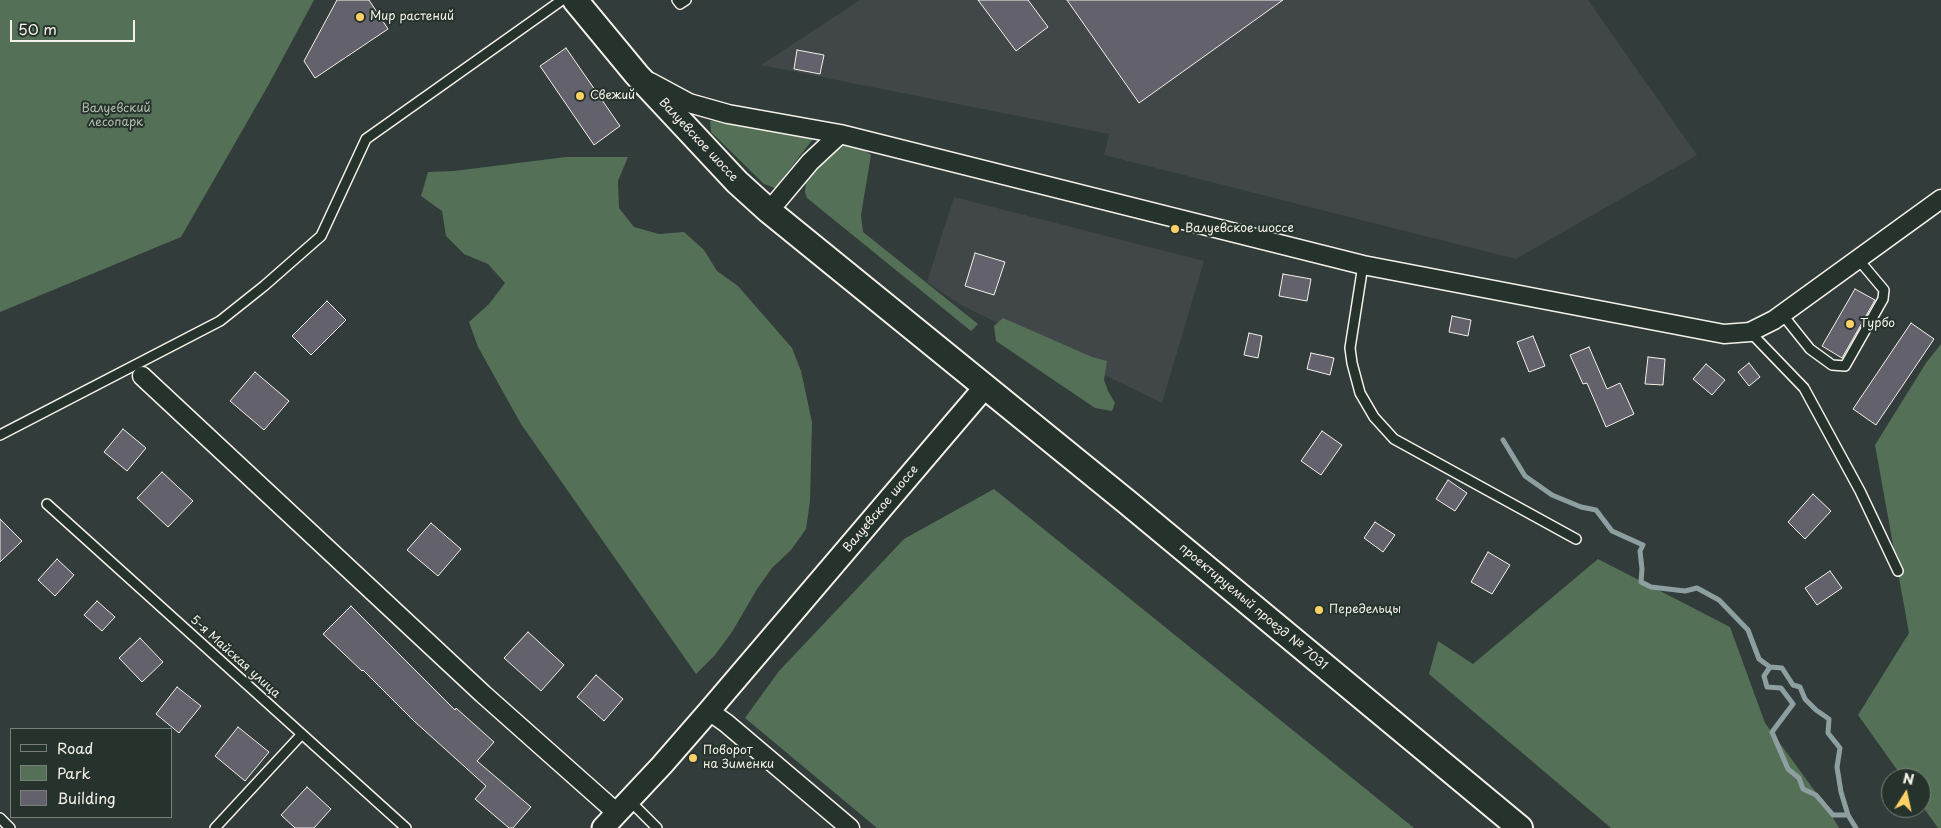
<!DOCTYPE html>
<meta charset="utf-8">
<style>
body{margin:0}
#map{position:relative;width:1941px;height:828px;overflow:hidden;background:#323c3a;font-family:"Playpen Sans",sans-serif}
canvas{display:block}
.legend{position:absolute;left:10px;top:728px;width:162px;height:90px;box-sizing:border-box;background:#26332d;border:1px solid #787f78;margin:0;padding:6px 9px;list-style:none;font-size:15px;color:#f4f1e8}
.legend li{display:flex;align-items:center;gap:10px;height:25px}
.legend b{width:25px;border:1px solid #787f78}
.north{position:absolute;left:1881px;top:768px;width:50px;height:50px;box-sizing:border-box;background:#26332d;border:1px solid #787f78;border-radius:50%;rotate:10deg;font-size:14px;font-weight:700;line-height:20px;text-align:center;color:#f4f1e8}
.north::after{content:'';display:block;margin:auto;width:18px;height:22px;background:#ffd166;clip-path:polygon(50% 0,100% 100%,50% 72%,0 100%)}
.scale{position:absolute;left:10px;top:20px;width:125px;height:22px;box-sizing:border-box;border:2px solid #f4f1e8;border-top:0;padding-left:6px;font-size:15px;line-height:18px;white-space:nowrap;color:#f4f1e8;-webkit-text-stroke:4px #26332d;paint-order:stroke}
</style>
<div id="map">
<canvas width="1941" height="828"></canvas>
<ul class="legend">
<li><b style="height:6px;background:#26332d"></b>Road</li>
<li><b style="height:14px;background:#547158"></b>Park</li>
<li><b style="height:14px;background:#63616c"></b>Building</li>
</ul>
<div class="north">N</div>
<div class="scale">50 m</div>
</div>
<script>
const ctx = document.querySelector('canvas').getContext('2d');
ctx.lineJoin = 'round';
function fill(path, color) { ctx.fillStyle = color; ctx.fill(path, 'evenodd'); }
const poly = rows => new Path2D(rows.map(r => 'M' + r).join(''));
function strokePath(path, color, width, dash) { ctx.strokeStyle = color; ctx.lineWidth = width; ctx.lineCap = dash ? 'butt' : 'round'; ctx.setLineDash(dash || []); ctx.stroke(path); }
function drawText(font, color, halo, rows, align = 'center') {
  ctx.font = font + ' "Playpen Sans",sans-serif'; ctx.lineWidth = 4; ctx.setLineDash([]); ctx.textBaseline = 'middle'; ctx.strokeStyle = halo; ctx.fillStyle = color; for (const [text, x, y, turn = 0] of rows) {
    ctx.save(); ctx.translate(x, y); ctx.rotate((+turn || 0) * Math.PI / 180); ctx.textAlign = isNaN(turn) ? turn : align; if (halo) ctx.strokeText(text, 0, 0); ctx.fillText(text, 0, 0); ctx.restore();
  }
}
fill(poly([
 [860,0,1588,0,1697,155,1516,259,1104,155,1109,134,761,65],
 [954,197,1204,261,1162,403,961,305,927,282]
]), '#414749');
fill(poly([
 [0,0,314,0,269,84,181,237,0,312],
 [718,120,810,136,813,139,775,188,764,184,711,132,710,121],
 [841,143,846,143,862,148,871,155,861,215,863,232,978,324,971,331,807,198,805,192,806,183,811,173],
 [566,157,628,157,618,181,619,208,634,227,659,234,684,232,704,250,717,271,738,286,792,348,801,371,812,422,810,501,806,529,791,550,772,568,757,589,732,632,715,655,696,674,521,424,478,347,469,322,489,304,505,283,488,264,464,254,446,236,442,211,421,196,428,172,454,171],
 [1003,318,1092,357,1107,361,1104,380,1108,391,1115,403,1112,411,1095,408,996,341,994,326],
 [1941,344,1941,828,1938,828,1921,804,1921,778,1903,778,1858,715,1909,633,1875,445,1926,363],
 [994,489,1414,828,877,828,745,718,779,671,904,539],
 [1598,559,1730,627,1765,723,1828,809,1839,828,1611,828,1429,674,1438,641,1473,664]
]), '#547158');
strokePath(poly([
 [1503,440,1525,476,1552,495,1581,507,1596,510,1612,531,1643,545,1640,551,1642,569,1641,582,1651,587,1685,591,1697,588,1719,600,1748,630,1759,659,1770,667,1782,668,1793,685,1800,687,1805,699,1816,710,1829,719,1828,733,1840,748,1837,767,1841,792,1848,815,1856,828],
 [1770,667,1764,676,1767,687,1781,688,1793,704,1772,732,1788,769,1799,778,1803,789,1816,795,1833,815,1848,815]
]), '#8d9fa0', 5);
const building = poly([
 [337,0,369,0,388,29,315,78,304,61,337,0],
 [978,0,1028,0,1048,27,1016,51,978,0],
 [1067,0,1283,0,1139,103,1067,0],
 [566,48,620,126,594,145,540,66,566,48],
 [797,50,824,55,820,74,794,69,797,50],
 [975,253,1005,262,994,295,965,286,975,253],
 [1283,274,1311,279,1307,301,1279,296,1283,274],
 [1855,289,1875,300,1842,358,1822,346,1855,289],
 [327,301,346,320,311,355,292,336,327,301],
 [1452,316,1471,320,1468,336,1449,332,1452,316],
 [1911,323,1934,339,1876,425,1853,409,1911,323],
 [1249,333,1262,336,1258,358,1244,355,1249,333],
 [1533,336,1545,366,1529,372,1517,342,1533,336],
 [1589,347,1607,389,1620,383,1634,414,1606,427,1587,383,1583,384,1570,355,1589,347],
 [1311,353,1334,358,1330,375,1307,369,1311,353],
 [1648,357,1665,359,1663,385,1645,384,1648,357],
 [1749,363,1760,377,1749,386,1738,372,1749,363],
 [1706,364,1725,380,1712,395,1693,379,1706,364],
 [255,372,289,401,264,430,230,401,255,372],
 [123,429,146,448,127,471,104,452,123,429],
 [1322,431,1342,445,1321,475,1301,461,1322,431],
 [162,472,193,501,168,527,137,498,162,472],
 [1448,480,1467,493,1455,511,1436,499,1448,480],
 [1813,494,1831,511,1805,539,1788,522,1813,494],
 [0,519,22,541,0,562,0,519],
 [1375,522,1395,535,1383,552,1364,538,1375,522],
 [431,523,461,549,438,576,407,550,431,523],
 [1488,552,1510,565,1492,594,1471,582,1488,552],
 [57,559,74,575,55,596,38,580,57,559],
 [1830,571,1842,588,1817,605,1805,588,1830,571],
 [97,601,115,617,102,631,84,615,97,601],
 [351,606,455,710,456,708,494,742,477,761,531,807,513,828,509,828,475,799,486,786,414,721,363,670,362,671,323,634,351,606],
 [528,632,564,665,541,691,504,658,528,632],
 [140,638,163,662,142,682,119,658,140,638],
 [596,675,623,699,604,721,577,697,596,675],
 [177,687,201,706,179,733,156,714,177,687],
 [238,727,269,752,245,781,215,756,238,727],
 [307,787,331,809,314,828,295,828,281,815,307,787]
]);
fill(building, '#63616c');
strokePath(building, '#f4f1e8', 1);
const service = poly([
 [677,0,680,4,686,0],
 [1363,265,1350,348,1352,363,1360,393,1374,417,1394,439,1576,539],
 [1782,314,1810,349,1832,365,1845,366,1883,299,1884,290,1858,259],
 [1750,332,1804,388,1860,491,1898,571],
 [0,435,220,321,264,286,321,236,366,139,562,0],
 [47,504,406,828],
 [629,800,657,828],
 [0,818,10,828],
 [215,828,302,734]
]);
const minor = poly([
 [650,82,689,103,728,114,840,134,1363,265,1724,334,1750,332,1774,320,1941,199],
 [769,211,810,162,840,134],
 [142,376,483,694,617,813],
 [709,711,726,723,850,828]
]);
const tertiary = poly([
 [603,828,662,765,709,711,985,387]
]);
const secondary = poly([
 [575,0,637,75,737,182,769,211,1127,502,1520,828]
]);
strokePath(service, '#f4f1e8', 12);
strokePath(minor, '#f4f1e8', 21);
strokePath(tertiary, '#f4f1e8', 25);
strokePath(secondary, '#f4f1e8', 28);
strokePath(service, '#26332d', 9);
strokePath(minor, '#26332d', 18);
strokePath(tertiary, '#26332d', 21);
strokePath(secondary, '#26332d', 24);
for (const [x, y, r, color] of [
 [360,17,5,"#ffd166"],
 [580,96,5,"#ffd166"],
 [1175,229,5,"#ffd166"],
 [1850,324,5,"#ffd166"],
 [1319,610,5,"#ffd166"],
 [693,758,5,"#ffd166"]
]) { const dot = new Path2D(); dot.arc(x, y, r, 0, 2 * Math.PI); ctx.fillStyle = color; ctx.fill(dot); strokePath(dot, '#26332d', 2); }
drawText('12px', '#f4f1e8', '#26332d', [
 ["Мир растений",370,17],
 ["Свежий",590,96],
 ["Валуевское шоссе",1185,229],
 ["Турбо",1860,324],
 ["Передельцы",1329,610],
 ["Поворот",703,751],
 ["на Зименки",703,765]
], 'left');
drawText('12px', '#b4beae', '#26332d', [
 ["Валуевский",116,109],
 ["лесопарк",116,123]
]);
drawText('12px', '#f4f1e8', '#26332d', [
 ["Валуевское шоссе",698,140,47],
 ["Валуевское шоссе",881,509,-50],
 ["проектируемый проезд № 7031",1253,607,40],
 ["5-я Майская улица",235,657,42]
]);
</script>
